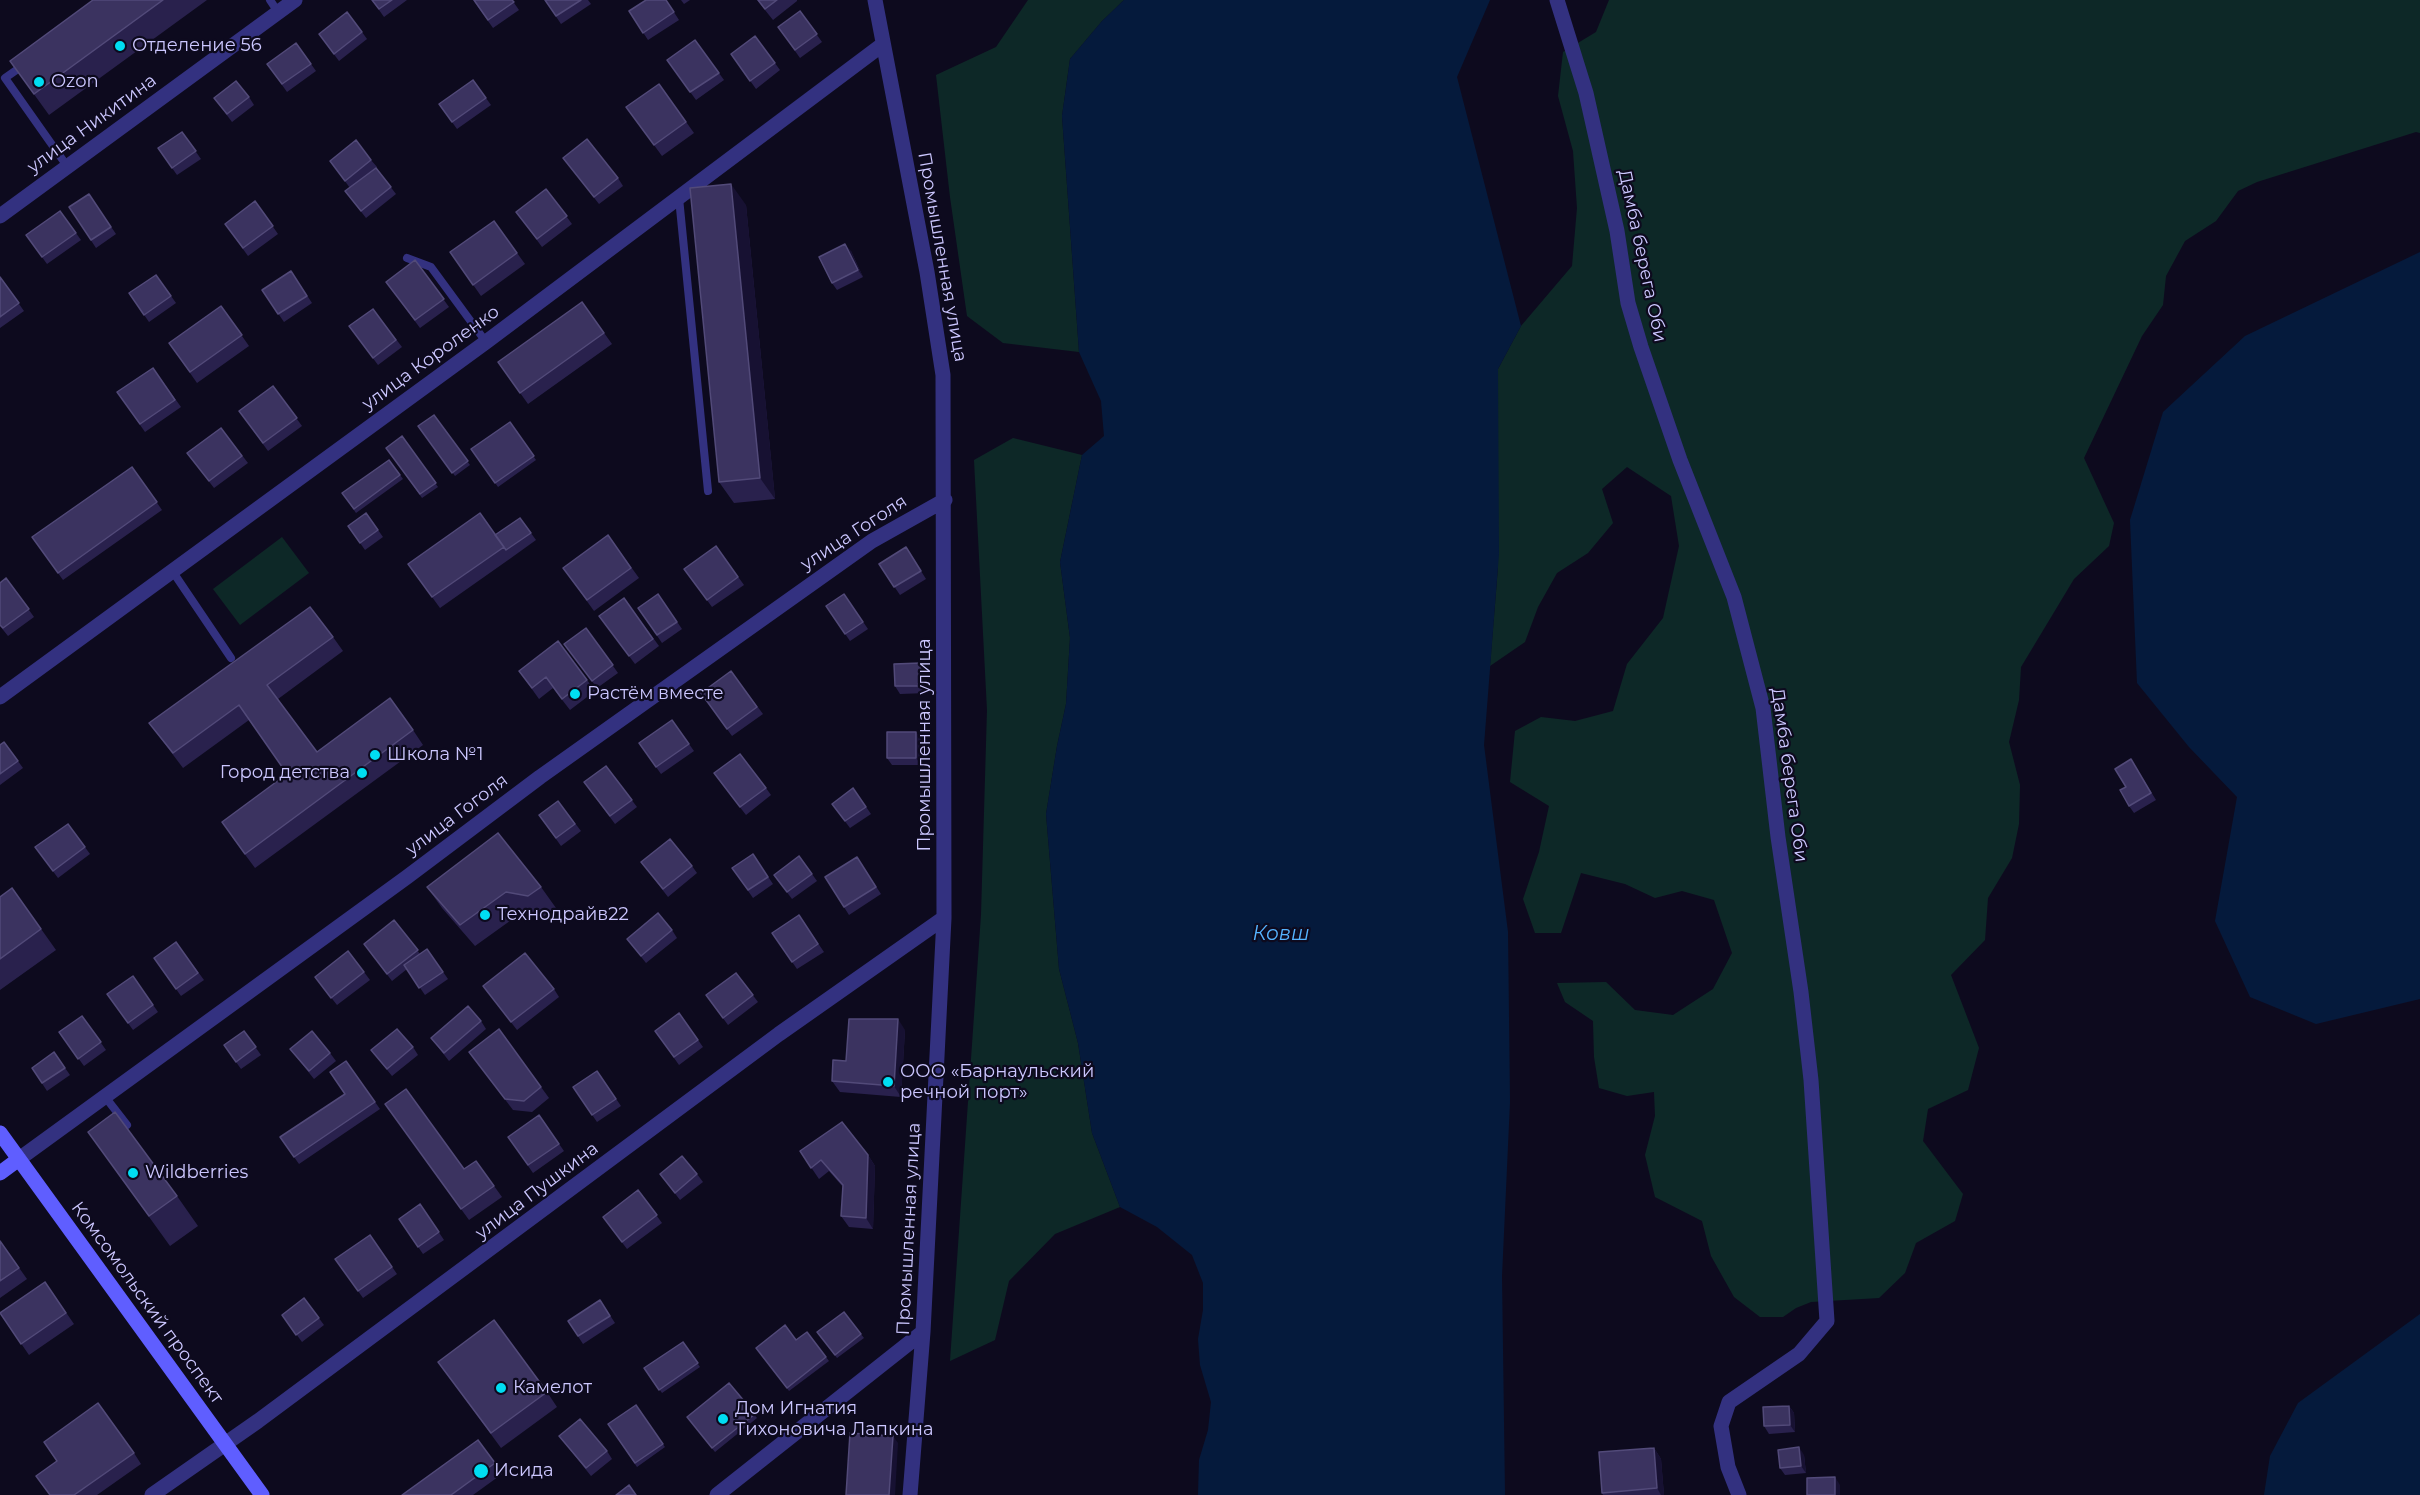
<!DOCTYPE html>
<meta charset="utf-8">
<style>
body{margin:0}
canvas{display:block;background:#0d0a1e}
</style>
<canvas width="2420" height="1495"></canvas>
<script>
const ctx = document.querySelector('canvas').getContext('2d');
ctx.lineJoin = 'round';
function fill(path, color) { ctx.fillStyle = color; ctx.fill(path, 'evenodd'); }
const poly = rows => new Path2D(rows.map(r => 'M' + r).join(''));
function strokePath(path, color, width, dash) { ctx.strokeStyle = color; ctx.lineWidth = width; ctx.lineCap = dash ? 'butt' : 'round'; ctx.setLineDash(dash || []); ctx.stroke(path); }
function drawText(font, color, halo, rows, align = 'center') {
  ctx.font = font + ' Montserrat,sans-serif'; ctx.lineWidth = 4.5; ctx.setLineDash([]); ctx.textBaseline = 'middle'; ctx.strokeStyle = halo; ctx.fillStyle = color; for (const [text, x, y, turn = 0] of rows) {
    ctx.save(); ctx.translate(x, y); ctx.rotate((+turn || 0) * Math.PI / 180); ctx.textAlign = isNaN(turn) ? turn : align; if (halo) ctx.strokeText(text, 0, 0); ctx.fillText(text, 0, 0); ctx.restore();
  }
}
fill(poly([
 [1028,0,1124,0,1102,21,1070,59,1062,116,1079,352,1003,343,967,316,950,197,936,75,996,47],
 [1609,0,2420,0,2420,133,2416,132,2257,182,2238,191,2216,221,2185,241,2166,276,2163,305,2142,336,2084,458,2114,523,2109,546,2074,579,2021,667,2019,700,2009,742,2020,785,2019,824,2012,858,1988,898,1985,940,1951,975,1979,1048,1968,1090,1928,1109,1923,1141,1963,1194,1955,1221,1916,1243,1905,1273,1879,1298,1811,1302,1796,1308,1783,1317,1760,1317,1734,1297,1711,1256,1702,1221,1655,1197,1645,1155,1655,1116,1654,1092,1627,1096,1599,1088,1594,1057,1593,1021,1565,1002,1557,983,1606,982,1635,1010,1673,1015,1713,989,1732,953,1714,900,1682,891,1655,898,1625,884,1581,873,1561,933,1535,933,1523,899,1539,852,1549,806,1510,782,1515,731,1541,717,1575,721,1613,711,1627,664,1663,618,1679,546,1671,496,1627,467,1602,489,1613,523,1588,553,1557,573,1538,607,1525,642,1490,666,1498,567,1498,369,1521,326,1572,266,1577,208,1573,151,1558,96,1563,52,1596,32],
 [1013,438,1082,455,1060,562,1070,638,1066,704,1057,746,1046,814,1059,969,1078,1043,1092,1133,1120,1207,1055,1234,1009,1281,995,1340,950,1361,981,915,987,710,974,460],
 [282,537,309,573,240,625,213,589]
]), '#0d2827');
fill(poly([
 [1124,0,1490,0,1457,77,1521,326,1498,369,1499,554,1484,745,1508,932,1510,1102,1502,1276,1505,1495,1198,1495,1199,1460,1208,1430,1211,1402,1200,1365,1198,1339,1203,1310,1203,1283,1192,1255,1157,1227,1120,1207,1092,1133,1078,1043,1059,969,1046,814,1057,746,1066,704,1070,638,1060,562,1082,455,1104,436,1101,401,1079,352,1062,116,1070,59,1102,21],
 [2420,252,2420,999,2316,1024,2250,997,2215,921,2237,797,2189,747,2137,683,2130,520,2163,412,2245,336],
 [2420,1314,2420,1495,2264,1495,2270,1456,2298,1403]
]), '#051a3c');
strokePath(poly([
 [270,0,278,12],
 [25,64,5,78,67,166],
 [679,198,708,491],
 [407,258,431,267,486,342],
 [173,572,231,658],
 [106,1098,127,1125]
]), '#333180', 8);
strokePath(poly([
 [875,0,927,272,943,375,944,918,923,1332,910,1495],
 [1557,0,1586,93,1617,231,1628,303,1641,347,1680,460,1734,597,1763,708,1778,837,1801,992,1811,1080,1827,1321,1799,1354,1729,1402,1721,1426,1728,1467,1739,1495],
 [0,216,295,0],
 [0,697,486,342,882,45],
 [19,1159,407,877,540,777,872,541,945,500],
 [152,1495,258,1421,779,1034,944,918],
 [717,1495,923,1332]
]), '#333180', 15);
strokePath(poly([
 [0,1133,262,1495],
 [0,1173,19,1159]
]), '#5f5eff', 15);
fill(poly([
 [93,0,207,0,49,115,10,61],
 [372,0,407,0,384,17],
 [473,0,512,0,519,10,493,28],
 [545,0,588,0,591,4,561,24],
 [666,0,679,20,648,40,629,11],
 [681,0,690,0,684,4],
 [757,0,797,0,797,1,773,20],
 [800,11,822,42,800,58,778,27],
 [362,32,367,39,339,61,324,41],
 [755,36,780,70,756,89,731,54],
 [695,40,724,80,696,100,667,60],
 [296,43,316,71,287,92,267,64],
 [473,80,491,105,457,129,439,104],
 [659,84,694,133,662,156,626,107],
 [249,97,254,105,232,122,214,98],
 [182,132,201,159,177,175,158,148],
 [563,158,618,178,623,186,599,204],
 [371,160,377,167,376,168,396,194,366,218,345,191,350,188,330,161],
 [546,189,572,224,542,247,516,212],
 [89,194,116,234,96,248,69,207],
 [255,201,278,234,248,256,225,224],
 [746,205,775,499,734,503,719,482],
 [60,211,81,240,47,264,26,235],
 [494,221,525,264,481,296,450,252],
 [851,251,863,277,837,290,832,283],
 [415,260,449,307,420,328,386,282],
 [291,271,312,303,284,322,262,290],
 [156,275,176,303,149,322,129,293],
 [0,277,24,311,0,328],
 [582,302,612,344,528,404,498,362],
 [221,306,249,346,197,383,169,343],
 [373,309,402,347,378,365,349,326],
 [153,368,181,407,145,432,117,392],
 [273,386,302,426,268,451,239,411],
 [434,415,470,465,455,476,418,426],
 [510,422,536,460,498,487,471,449],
 [221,428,248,463,214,488,187,453],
 [402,436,438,487,422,498,386,448],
 [389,460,403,479,356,513,342,493],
 [132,467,162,510,63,580,32,537],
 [366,513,383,537,365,550,348,526],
 [520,518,536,540,511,558,510,556,511,558,440,608,408,564,495,535],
 [608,535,639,578,594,611,563,568],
 [716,546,744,585,712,607,684,569],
 [906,547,926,579,900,595,879,564],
 [6,578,34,617,8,636,0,626],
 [658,594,682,629,662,643,638,608],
 [844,594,868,629,850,641,826,606],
 [624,598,659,646,635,664,599,616],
 [586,628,618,673,597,688,564,644],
 [333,637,343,651,278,699,317,752,413,730,423,745,255,868,232,837,287,774,249,720,183,768,149,723],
 [519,671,587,680,595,691,570,710,553,688,539,699],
 [731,671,763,714,732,736,701,693],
 [926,671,926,693,900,694,895,686],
 [672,720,694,751,661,774,639,743],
 [921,739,921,765,892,765,887,758],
 [4,742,23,768,0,785,0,745],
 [2131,759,2156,800,2134,813,2129,806,2126,787],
 [606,766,637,807,615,824,584,782],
 [719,780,766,788,771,795,746,815],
 [853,788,871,814,850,828,832,804],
 [558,801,581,831,561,846,539,815],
 [68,824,90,854,58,878,35,847],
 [753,854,773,884,753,898,732,868],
 [799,856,817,881,792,899,774,875],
 [857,857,881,894,849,915,825,877],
 [641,862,692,866,697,873,668,897],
 [427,887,541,887,556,908,543,917,521,913,475,946,442,908],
 [12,888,56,950,0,990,0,897],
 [799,915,824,952,797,969,772,933],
 [394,920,420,954,427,949,448,979,425,995,407,969,392,981,364,944],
 [672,930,677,938,646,963,627,939],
 [176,942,204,980,181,996,154,958],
 [364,972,370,980,337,1005,315,977],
 [736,973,758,1002,728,1025,706,995],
 [133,976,158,1012,133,1030,107,994],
 [483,986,554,989,559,997,517,1030],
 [679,1013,703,1047,679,1065,655,1031],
 [82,1016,106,1050,84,1066,59,1032],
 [481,1021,486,1029,449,1061,431,1038],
 [499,1029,549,1098,532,1112,513,1110,469,1052],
 [905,1030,901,1097,840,1092,832,1081,846,1061],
 [244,1031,261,1055,241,1069,224,1045],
 [413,1047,418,1055,392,1076,371,1050],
 [290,1049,330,1053,336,1061,314,1079],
 [54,1052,70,1075,47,1091,32,1068],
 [346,1061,380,1109,299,1164,280,1137,345,1094],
 [597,1071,621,1106,597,1122,573,1087],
 [385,1104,464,1169,476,1161,502,1197,469,1220],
 [539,1115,564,1151,533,1173,508,1137],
 [88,1132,177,1196,198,1226,170,1246],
 [800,1151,868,1155,875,1166,873,1229,849,1227,841,1216,843,1187,829,1171,819,1179],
 [660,1174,697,1174,703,1182,680,1200],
 [638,1190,662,1223,627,1249,608,1224],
 [420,1204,444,1240,423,1254,399,1219],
 [370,1235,397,1274,363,1298,335,1259],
 [0,1241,27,1279,0,1298],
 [45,1282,74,1324,29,1355,0,1313],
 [304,1298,324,1325,302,1342,282,1315],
 [600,1300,615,1323,583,1344,568,1321],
 [844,1312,864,1338,837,1358,817,1332],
 [807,1332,829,1361,789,1391,756,1348,796,1340],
 [683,1342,700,1367,662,1393,644,1368],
 [438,1362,547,1392,557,1407,501,1448],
 [729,1383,757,1418,715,1452,687,1417],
 [636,1405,665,1447,637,1467,608,1424],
 [1789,1406,1794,1413,1795,1432,1769,1434,1764,1426],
 [559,1436,607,1451,612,1459,591,1476],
 [478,1440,502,1474,473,1495,402,1495],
 [1654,1448,1661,1459,1664,1495,1603,1495,1602,1493],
 [134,1453,141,1464,97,1495,49,1495],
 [1804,1455,1806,1473,1785,1475,1780,1468]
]), '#29214d');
fill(poly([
 [731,184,746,205,775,499,760,478],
 [845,244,851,251,863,277,858,270],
 [921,663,926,671,926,693,921,686],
 [916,732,921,739,921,765,916,758],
 [898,1019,905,1030,901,1097,894,1086],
 [868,1155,875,1166,873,1229,866,1218],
 [1789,1406,1794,1413,1795,1432,1790,1425],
 [893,1436,898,1443,895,1495,889,1495],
 [1799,1447,1804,1455,1806,1473,1801,1466],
 [1654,1448,1661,1459,1664,1495,1661,1495,1657,1488],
 [1835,1477,1840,1485,1840,1495,1835,1495]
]), '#171132');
const building = poly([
 [93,0,163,0,34,94,10,61,93,0],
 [372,0,392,0,379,9,372,0],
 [474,0,512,0,514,2,488,20,474,0],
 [545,0,581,0,556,16,545,0],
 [646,0,666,0,674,12,643,33,629,11,646,0],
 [758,0,777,0,765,9,758,0],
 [800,11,817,34,795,50,778,27,800,11],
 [347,12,362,32,334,54,319,34,347,12],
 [755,36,775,63,750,81,731,54,755,36],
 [695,40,719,73,690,92,667,60,695,40],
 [296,43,311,64,282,84,267,64,296,43],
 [473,80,486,98,452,122,439,104,473,80],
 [236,81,249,97,227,114,214,98,236,81],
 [659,84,686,122,654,145,626,107,659,84],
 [182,132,196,151,172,168,158,148,182,132],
 [587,139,618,178,594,197,563,158,587,139],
 [356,140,371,160,345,181,330,161,356,140],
 [376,168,391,187,361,211,345,191,376,168],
 [731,184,760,478,719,482,690,188,731,184],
 [546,189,567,216,537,239,516,212,546,189],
 [89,194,111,227,91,240,69,207,89,194],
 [255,201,273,226,243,248,225,224,255,201],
 [60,211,76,233,42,257,26,235,60,211],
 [494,221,517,253,473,285,450,252,494,221],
 [845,244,858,270,832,283,819,257,845,244],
 [415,260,444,299,415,320,386,282,415,260],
 [291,271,307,296,278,314,262,290,291,271],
 [156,275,171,296,144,315,129,293,156,275],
 [0,277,19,303,0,317,0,277],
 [582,302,604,333,520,393,498,362,582,302],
 [221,306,242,335,190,372,169,343,221,306],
 [373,309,396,340,373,358,349,326,373,309],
 [153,368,175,400,140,424,117,392,153,368],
 [273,386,297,418,263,443,239,411,273,386],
 [434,415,468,461,452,473,418,426,434,415],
 [510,422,534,456,495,483,471,449,510,422],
 [221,428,242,456,209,481,187,453,221,428],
 [402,436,436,483,420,494,386,448,402,436],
 [389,460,400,475,354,509,342,493,389,460],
 [132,467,157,502,58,573,32,537,132,467],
 [366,513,378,530,360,543,348,526,366,513],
 [480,513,504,547,432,597,408,564,480,513],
 [520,518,531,533,506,550,495,535,520,518],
 [608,535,631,568,587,600,563,568,608,535],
 [716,546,738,577,707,600,684,569,716,546],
 [906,547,921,571,894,587,879,564,906,547],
 [6,578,29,609,3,628,0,625,0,583,6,578],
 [658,594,677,622,657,635,638,608,658,594],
 [844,594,863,622,845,634,826,606,844,594],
 [624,598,653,639,629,656,599,616,624,598],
 [310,607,333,637,267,685,317,752,390,698,413,730,245,854,222,822,287,774,239,705,173,753,149,723,310,607],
 [586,628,613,665,592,681,564,644,586,628],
 [558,641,587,680,562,699,546,677,532,688,519,671,558,641],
 [921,663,921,686,895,686,894,664,921,663],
 [731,671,757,707,727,729,701,693,731,671],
 [672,720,689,744,656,767,639,743,672,720],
 [887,732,916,732,916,758,887,758,887,732],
 [4,742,18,761,0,774,0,745,4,742],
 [740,754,766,788,740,807,714,773,740,754],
 [2131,759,2151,793,2129,806,2120,790,2126,787,2115,769,2131,759],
 [606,766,632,800,610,816,584,782,606,766],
 [853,788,866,807,845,821,832,804,853,788],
 [558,801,575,824,556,838,539,815,558,801],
 [68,824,85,847,53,871,35,847,68,824],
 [498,833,541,887,528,896,506,892,460,925,427,887,498,833],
 [670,839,692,866,663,889,641,862,670,839],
 [753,854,768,877,748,890,732,868,753,854],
 [799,856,812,874,787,892,774,875,799,856],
 [857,857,876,887,844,907,825,877,857,857],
 [12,888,41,929,0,959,0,897,12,888],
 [658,913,672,930,641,956,627,939,658,913],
 [799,915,818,944,792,962,772,933,799,915],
 [394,920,418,950,387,974,364,944,394,920],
 [176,942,198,973,176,989,154,958,176,942],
 [427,949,443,972,419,988,404,965,427,949],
 [348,951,364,972,331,998,315,977,348,951],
 [525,953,554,989,511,1022,483,986,525,953],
 [736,973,753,995,723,1018,706,995,736,973],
 [133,976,153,1005,128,1023,107,994,133,976],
 [468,1006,481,1021,444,1053,431,1038,468,1006],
 [679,1013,698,1040,674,1057,655,1031,679,1013],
 [82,1016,101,1042,78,1059,59,1032,82,1016],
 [849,1019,898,1019,894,1086,832,1081,833,1060,846,1061,849,1019],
 [397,1029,413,1047,387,1069,371,1050,397,1029],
 [499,1029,541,1087,524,1101,505,1099,469,1052,499,1029],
 [244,1031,256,1047,236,1062,224,1045,244,1031],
 [312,1031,330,1053,309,1071,290,1049,312,1031],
 [54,1052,65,1068,42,1083,32,1068,54,1052],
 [346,1061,375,1102,294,1157,280,1137,345,1094,330,1072,346,1061],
 [597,1071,616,1099,592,1115,573,1087,597,1071],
 [406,1089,464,1169,476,1161,494,1186,461,1209,385,1104,406,1089],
 [115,1112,177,1196,149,1216,88,1132,115,1112],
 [539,1115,559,1144,528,1165,508,1137,539,1115],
 [842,1122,868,1155,866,1218,841,1216,843,1185,821,1160,811,1168,800,1151,842,1122],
 [682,1156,697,1174,675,1193,660,1174,682,1156],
 [638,1190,657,1215,622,1242,603,1217,638,1190],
 [420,1204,439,1232,418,1247,399,1219,420,1204],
 [370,1235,392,1267,358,1291,335,1259,370,1235],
 [0,1241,19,1268,0,1281,0,1241],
 [45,1282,66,1313,21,1344,0,1313,45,1282],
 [304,1298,319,1318,296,1335,282,1315,304,1298],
 [600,1300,610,1316,578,1336,568,1321,600,1300],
 [844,1312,861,1334,835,1355,817,1332,844,1312],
 [494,1320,547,1392,491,1433,438,1362,494,1320],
 [785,1325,796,1340,807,1332,826,1357,787,1388,756,1348,785,1325],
 [683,1342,698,1363,659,1390,644,1368,683,1342],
 [729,1383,755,1414,712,1448,687,1417,729,1383],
 [98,1403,134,1453,74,1495,50,1495,36,1476,57,1461,44,1442,98,1403],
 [636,1405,663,1444,635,1463,608,1424,636,1405],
 [1789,1406,1790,1425,1764,1426,1763,1407,1789,1406],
 [580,1419,607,1451,586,1468,559,1436,580,1419],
 [850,1433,893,1436,889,1495,846,1495,850,1433],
 [478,1440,495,1463,451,1495,402,1495,478,1440],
 [1799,1447,1801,1466,1780,1468,1778,1450,1799,1447],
 [1654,1448,1657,1488,1602,1493,1599,1452,1654,1448],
 [1835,1477,1835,1495,1807,1495,1807,1478,1835,1477],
 [629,1485,636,1495,616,1495,629,1485]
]);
fill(building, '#3b3360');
strokePath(building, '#524a79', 1.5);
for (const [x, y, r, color] of [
 [120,46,6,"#00ddf2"],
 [39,82,6,"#00ddf2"],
 [575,694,6,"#00ddf2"],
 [375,755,6,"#00ddf2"],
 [362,773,6,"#00ddf2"],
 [485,915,6,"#00ddf2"],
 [888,1082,6,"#00ddf2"],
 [133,1173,6,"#00ddf2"],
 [501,1388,6,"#00ddf2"],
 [723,1419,6,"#00ddf2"],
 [481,1471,8,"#00ddf2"]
]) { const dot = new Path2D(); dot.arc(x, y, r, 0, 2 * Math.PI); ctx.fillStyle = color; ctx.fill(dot); strokePath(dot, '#0d0a1e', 2); }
drawText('18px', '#ccc7ff', '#0d0a1e', [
 ["Отделение 56",132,46],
 ["Ozon",51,82],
 ["Растём вместе",587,694],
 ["Школа №1",387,755],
 ["Город детства",350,773,"right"],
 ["Технодрайв22",497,915],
 ["ООО «Барнаульский",900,1072],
 ["речной порт»",900,1093],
 ["Wildberries",145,1173],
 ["Камелот",513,1388],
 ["Дом Игнатия",735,1409],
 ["Тихоновича Лапкина",735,1430],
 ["Исида",494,1471]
], 'left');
drawText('18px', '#ccc7ff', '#0d0a1e', [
 ["улица Никитина",92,124,-36],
 ["Дамба берега Оби",1642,256,78],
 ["Промышленная улица",942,257,80],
 ["улица Короленко",431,358,-36],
 ["улица Гоголя",854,533,-33],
 ["Промышленная улица",925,745,-90],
 ["Дамба берега Оби",1789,775,82],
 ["улица Гоголя",457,815,-37],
 ["улица Пушкина",537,1191,-37],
 ["Промышленная улица",909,1229,-87],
 ["Комсомольский проспект",147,1303,54]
]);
drawText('italic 20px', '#55b3ff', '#0d0a1e', [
 ["Ковш",1281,934]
]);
</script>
